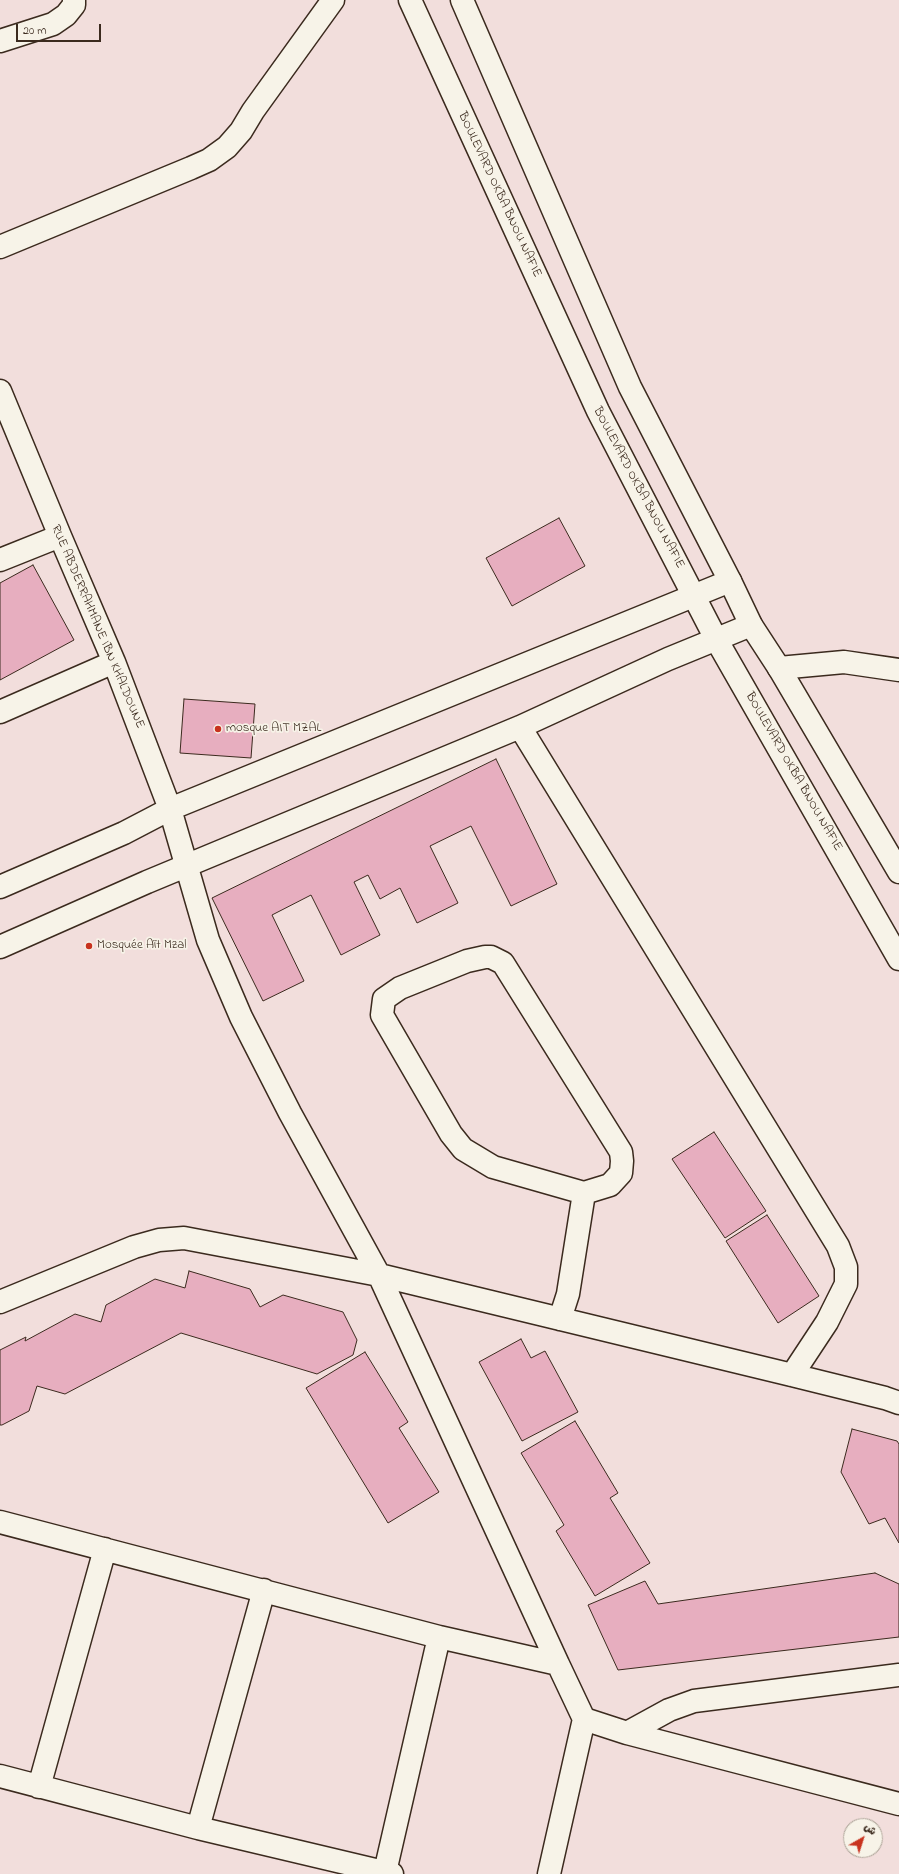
<!DOCTYPE html>
<meta charset="utf-8">
<style>
body{margin:0}
#map{position:relative;width:899px;height:1874px;overflow:hidden;background:#f2dedc;font-family:"Indie Flower","Playpen Sans Arabic",sans-serif}
canvas{display:block}
.north{position:absolute;left:843px;top:1818px;width:40px;height:40px;box-sizing:border-box;background:#f7f3e8;border:1px solid #aca397;border-radius:50%;rotate:39deg;font-size:11px;font-weight:700;line-height:16px;text-align:center;color:#3b2a1e}
.north::after{content:'';display:block;margin:auto;width:14px;height:18px;background:#c8321e;clip-path:polygon(50% 0,100% 100%,50% 72%,0 100%)}
.scale{position:absolute;left:16px;top:24px;width:85px;height:18px;box-sizing:border-box;border:2px solid #3b2a1e;border-top:0;padding-left:5px;font-size:12px;line-height:14px;white-space:nowrap;color:#3b2a1e;-webkit-text-stroke:3px #f7f3e8;paint-order:stroke}
</style>
<div id="map">
<canvas width="899" height="1874"></canvas>
<div class="north">ش</div>
<div class="scale">20 m</div>
</div>
<script>
const ctx = document.querySelector('canvas').getContext('2d');
ctx.lineJoin = 'round';
function fill(path, color) { ctx.fillStyle = color; ctx.fill(path, 'evenodd'); }
const poly = rows => new Path2D(rows.map(r => 'M' + r).join(''));
function strokePath(path, color, width, dash) { ctx.strokeStyle = color; ctx.lineWidth = width; ctx.lineCap = dash ? 'butt' : 'round'; ctx.setLineDash(dash || []); ctx.stroke(path); }
function drawText(font, color, halo, rows, align = 'center') {
  ctx.font = font + ' "Indie Flower",sans-serif'; ctx.lineWidth = 3.5; ctx.setLineDash([]); ctx.textBaseline = 'middle'; ctx.strokeStyle = halo; ctx.fillStyle = color; for (const [text, x, y, turn = 0] of rows) {
    ctx.save(); ctx.translate(x, y); ctx.rotate((+turn || 0) * Math.PI / 180); ctx.textAlign = isNaN(turn) ? turn : align; if (halo) ctx.strokeText(text, 0, 0); ctx.fillText(text, 0, 0); ctx.restore();
  }
}
const building = poly([
 [559,518,585,566,512,606,486,558,559,518],
 [33,565,74,640,0,680,0,583,33,565],
 [184,699,255,704,251,758,180,753,184,699],
 [496,759,557,884,511,906,471,826,430,846,458,903,417,923,400,888,380,899,368,875,354,882,380,935,341,955,311,895,272,915,304,981,263,1001,212,898,496,759],
 [714,1132,766,1211,725,1238,672,1159,714,1132],
 [767,1215,819,1296,778,1323,726,1241,767,1215],
 [189,1271,250,1289,260,1307,283,1295,343,1312,357,1340,353,1355,317,1374,181,1333,65,1394,37,1386,29,1411,2,1425,0,1425,0,1350,26,1337,25,1341,75,1314,101,1322,106,1305,155,1279,185,1288,189,1271],
 [521,1339,531,1358,545,1351,578,1412,522,1441,479,1362,521,1339],
 [365,1352,408,1422,399,1428,439,1492,388,1523,306,1388,365,1352],
 [575,1421,618,1493,610,1498,650,1563,595,1596,556,1531,564,1525,521,1453,575,1421],
 [852,1429,897,1441,899,1444,899,1543,885,1518,869,1524,841,1472,852,1429],
 [875,1573,899,1584,899,1637,618,1670,588,1605,645,1581,658,1604,875,1573]
]);
fill(building, '#e7aebf');
strokePath(building, '#3b2a1e', 1);
const minor = poly([
 [0,41,53,24,66,15,74,5,74,0],
 [0,247,191,168,209,160,227,147,241,131,253,111,333,0],
 [0,391,60,536,114,662,170,809,208,940,241,1017,290,1113,379,1275,558,1664],
 [0,560,60,536],
 [779,668,844,662,899,670],
 [0,712,114,662],
 [520,727,838,1246,846,1267,846,1284,827,1322,792,1375],
 [0,887,124,833,170,809,730,581],
 [0,947,147,882,520,727,668,659,751,625],
 [485,957,491,957,503,963,621,1152,622,1161,621,1173,610,1185,584,1193,493,1167,463,1149,451,1134,382,1015,384,999,400,988,467,961,485,957],
 [0,1302,134,1247,159,1240,184,1238,379,1275,792,1375,885,1398,899,1403],
 [560,1319,568,1294,584,1193],
 [0,1522,439,1637,558,1664,584,1719,627,1733,899,1804],
 [627,1733,669,1710,694,1701,899,1675],
 [0,1776,198,1828,392,1874],
 [39,1787,105,1549],
 [198,1828,264,1590],
 [385,1872,439,1637],
 [549,1874,584,1719]
]);
const major = poly([
 [410,0,598,411,716,639,899,959],
 [462,0,630,387,730,581,751,625,779,668,899,872]
]);
strokePath(minor, '#3b2a1e', 25);
strokePath(major, '#3b2a1e', 25);
strokePath(minor, '#f7f3e8', 22);
strokePath(major, '#f7f3e8', 22);
for (const [x, y, r, color] of [
 [218,729,4,"#c8321e"],
 [89,946,4,"#c8321e"]
]) { const dot = new Path2D(); dot.arc(x, y, r, 0, 2 * Math.PI); ctx.fillStyle = color; ctx.fill(dot); strokePath(dot, '#f7f3e8', 1.5); }
drawText('13px', '#3b2a1e', '#f7f3e8', [
 ["BOULEVARD OKBA BNOU NAFIE",499,195,65],
 ["BOULEVARD OKBA BNOU NAFIE",638,488,62],
 ["RUE ABDERRAHMANE IBN KHALDOUNE",97,627,67],
 ["BOULEVARD OKBA BNOU NAFIE",793,772,60]
]);
drawText('13px', '#3b2a1e', '#f7f3e8', [
 ["mosque AIT MZAL",226,729],
 ["Mosquée Aït Mzal",97,946]
], 'left');
</script>
